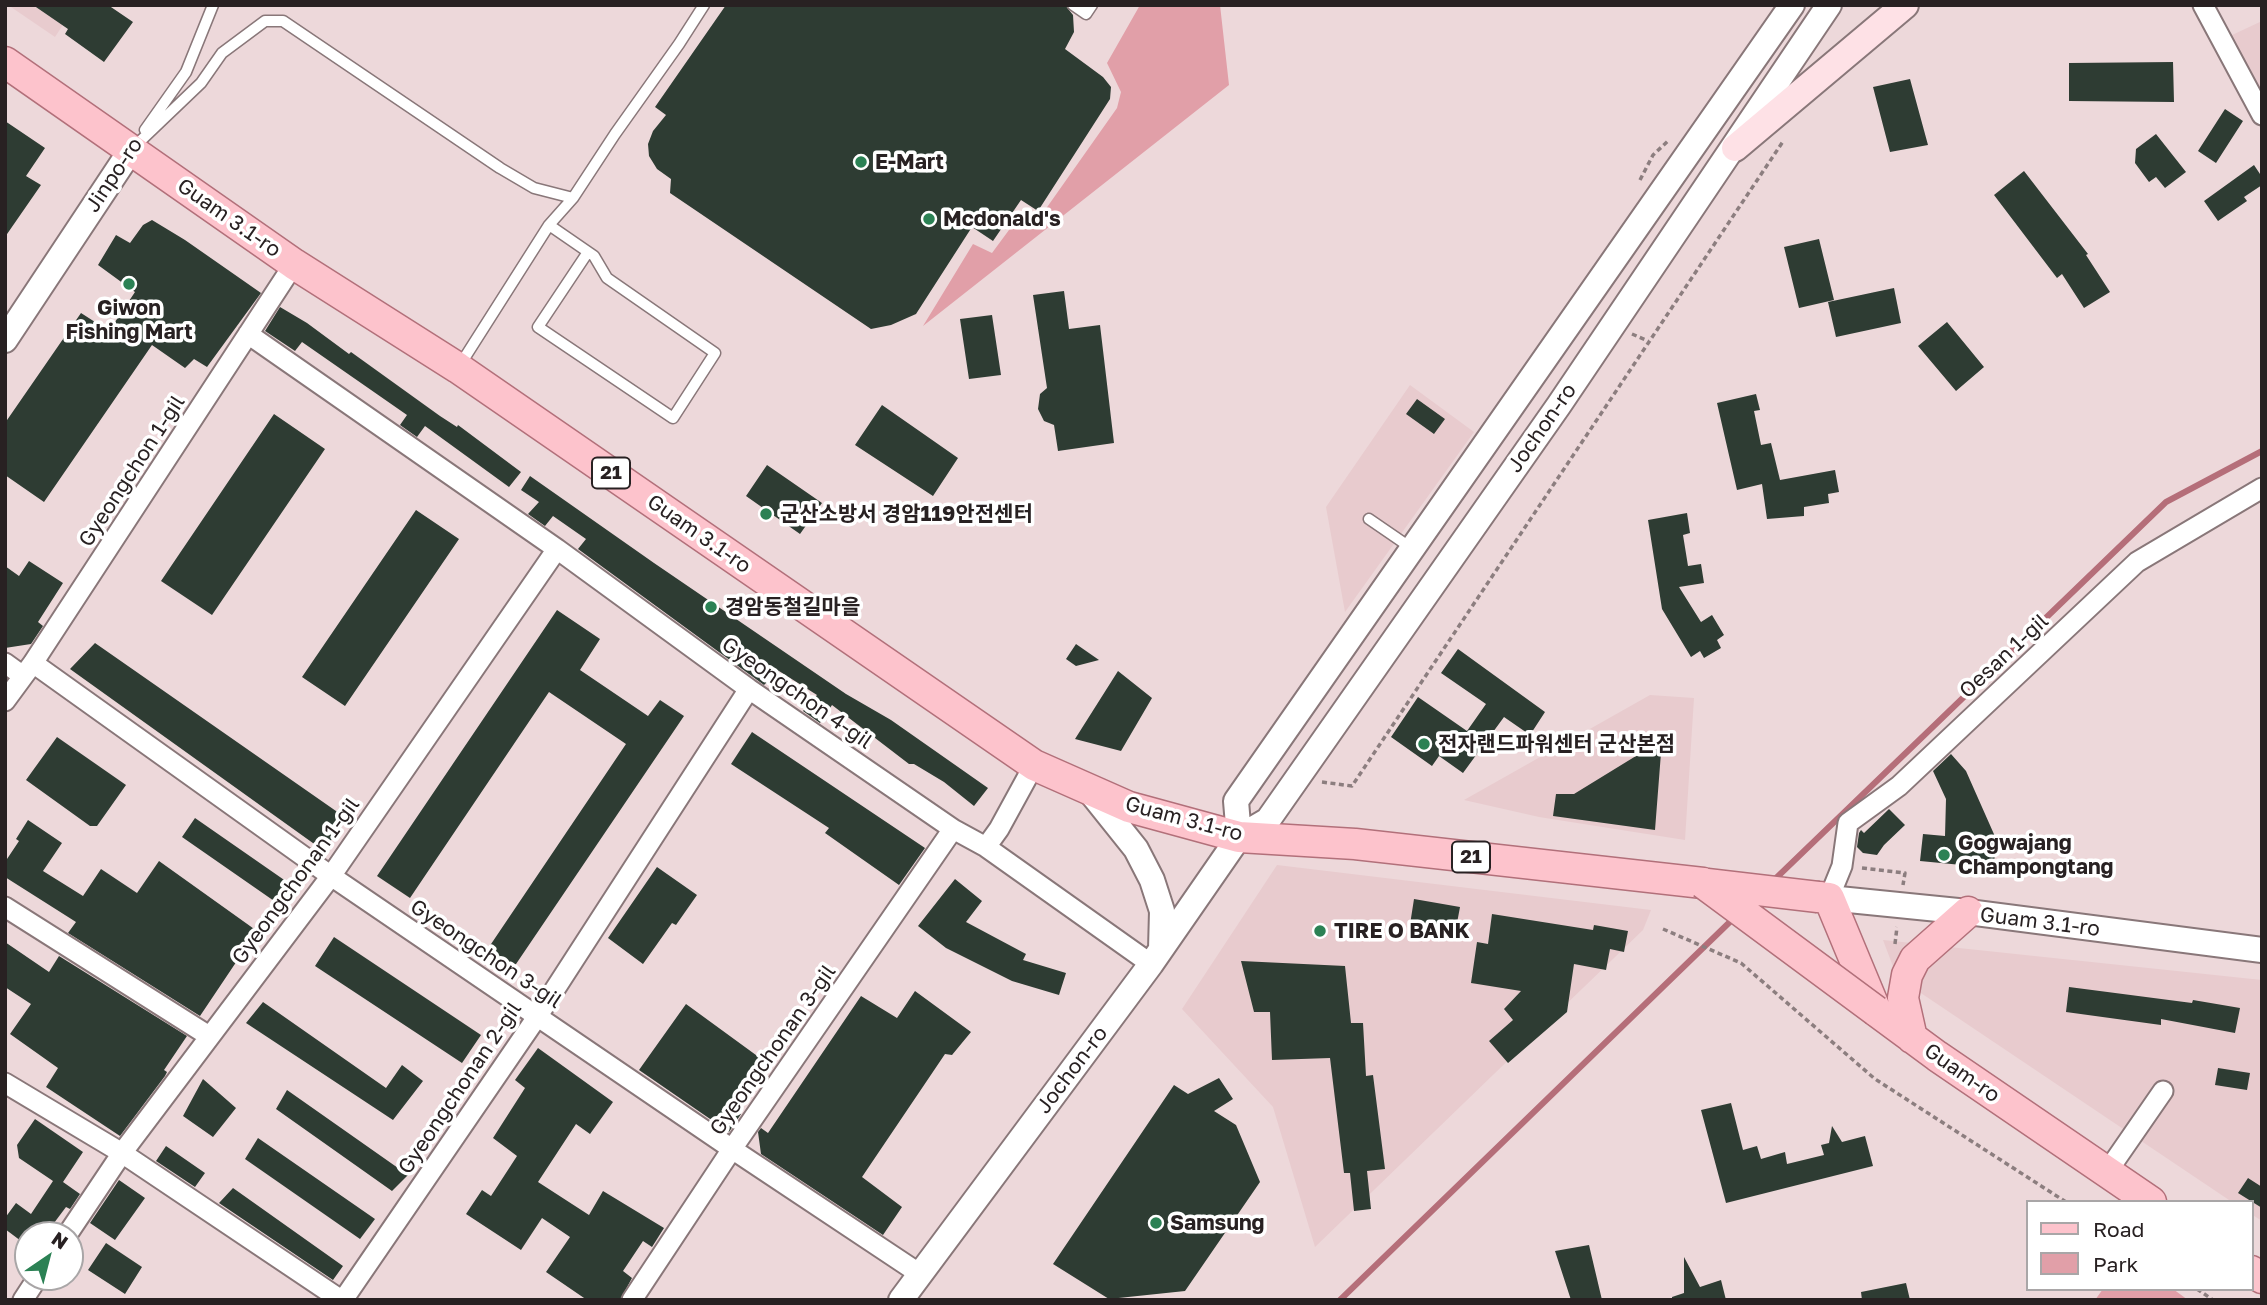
<!DOCTYPE html>
<meta charset="utf-8">
<style>
body{margin:0}
#map{position:relative;width:2267px;height:1305px;overflow:hidden;background:#edd8da;font-family:"Golos Text",sans-serif}
canvas{display:block}
.frame{position:absolute;inset:0;border:7px solid #282122;pointer-events:none}
.legend{position:absolute;left:2026px;top:1200px;width:228px;height:91px;box-sizing:border-box;background:#fff;border:2px solid #a9a6a7;margin:0;padding:9px 12px;list-style:none;font-size:21px;color:#282122}
.legend li{display:flex;align-items:center;gap:14px;height:35px}
.legend b{width:35px;border:2px solid #a9a6a7}
.north{position:absolute;left:14px;top:1221px;width:70px;height:70px;box-sizing:border-box;background:#fff;border:2px solid #a9a6a7;border-radius:50%;rotate:35deg;font-size:19px;font-weight:700;line-height:28px;text-align:center;color:#282122}
.north::after{content:'';display:block;margin:auto;width:24px;height:32px;background:#2b8154;clip-path:polygon(50% 0,100% 100%,50% 72%,0 100%)}
</style>
<div id="map">
<canvas width="2267" height="1305"></canvas>
<div class="frame"></div>
<ul class="legend">
<li><b style="height:9px;background:#fdc3cc"></b>Road</li>
<li><b style="height:19px;background:#e19fa8"></b>Park</li>
</ul>
<div class="north">N</div>
</div>
<script>
const ctx = document.querySelector('canvas').getContext('2d');
ctx.lineJoin = 'round';
function fill(path, color) { ctx.fillStyle = color; ctx.fill(path, 'evenodd'); }
const poly = rows => new Path2D(rows.map(r => 'M' + r).join(''));
function strokePath(path, color, width, dash) { ctx.strokeStyle = color; ctx.lineWidth = width; ctx.lineCap = dash ? 'butt' : 'round'; ctx.setLineDash(dash || []); ctx.stroke(path); }
function drawText(font, color, halo, rows, align = 'center') {
  ctx.font = font + ' "Golos Text","Noto Sans KR",sans-serif'; ctx.lineWidth = 7; ctx.setLineDash([]); ctx.textBaseline = 'middle'; ctx.strokeStyle = halo; ctx.fillStyle = color; for (const [text, x, y, turn = 0] of rows) {
    ctx.save(); ctx.translate(x, y); ctx.rotate((+turn || 0) * Math.PI / 180); ctx.textAlign = isNaN(turn) ? turn : align; if (halo) ctx.strokeText(text, 0, 0); ctx.fillText(text, 0, 0); ctx.restore();
  }
}
fill(poly([
 [8,5,76,5,55,37],
 [2262,21,2262,95,2230,36],
 [1410,385,1474,432,1345,612,1326,507],
 [1650,695,1694,698,1685,840,1539,817,1464,800],
 [1277,865,1651,910,1643,930,1315,1247,1273,1107,1182,1009],
 [1883,940,2262,980,2262,1221,2251,1214,2251,1202,2232,1202,1897,977]
]), '#e8cbce');
fill(poly([
 [1140,5,1220,5,1229,85,923,326,973,244,992,253,1023,211,1038,220,1117,108,1121,92,1107,63],
 [2103,1289,2173,1289,2188,1300,2095,1300]
]), '#e19fa8');
strokePath(poly([
 [1772,882,2166,502,2262,451],
 [1340,1300,1736,916]
]), '#b56e79', 6);
fill(poly([
 [33,5,108,5,133,22,104,62,65,34,68,29],
 [726,5,1065,5,1073,15,1074,32,1065,49,1103,77,1111,87,1110,99,1038,211,1021,200,993,241,972,227,916,314,891,325,871,329,670,193,671,179,657,169,649,156,648,144,653,131,666,115,655,107],
 [2173,62,2174,102,2069,101,2069,63],
 [1910,79,1928,145,1890,152,1873,87],
 [2225,109,2243,121,2216,163,2198,151],
 [5,121,45,148,26,176,41,185,5,237],
 [2156,134,2186,172,2165,188,2156,177,2149,182,2135,163,2136,149],
 [2254,165,2262,177,2262,185,2244,197,2247,201,2218,221,2204,201],
 [2024,171,2088,254,2086,255,2110,292,2084,308,2062,274,2057,278,1994,195],
 [152,220,185,240,261,293,207,367,194,359,185,368,152,345,44,502,5,475,5,423,81,313,109,331,135,292,98,265,116,235,130,243,143,225],
 [1819,239,1834,300,1799,308,1784,247],
 [1894,288,1901,323,1836,337,1828,302],
 [1064,291,1069,329,1100,325,1114,443,1058,451,1054,425,1044,421,1038,409,1040,394,1047,388,1033,295],
 [280,307,307,323,349,354,351,352,440,416,457,427,458,425,521,472,509,487,425,426,417,437,400,425,407,415,302,342,295,351,265,331],
 [992,315,1001,375,969,379,960,319],
 [1947,322,1984,367,1956,391,1918,346],
 [1756,394,1760,410,1754,411,1761,445,1771,443,1780,480,1835,470,1839,492,1828,494,1829,503,1804,507,1804,516,1767,519,1762,484,1737,490,1717,403],
 [1417,399,1445,419,1434,434,1406,414],
 [882,405,958,458,933,496,855,445],
 [274,414,325,449,212,615,161,581],
 [767,465,822,503,800,534,746,496],
 [530,476,654,563,846,694,891,720,988,788,974,806,944,782,914,764,909,764,832,705,820,723,803,711,817,695,779,671,772,685,766,683,764,685,578,549,586,539,553,516,545,526,528,514,539,502,521,490],
 [416,510,459,539,345,706,302,677],
 [1687,513,1690,533,1683,535,1688,566,1701,564,1704,583,1679,587,1701,622,1712,615,1724,635,1717,640,1721,648,1704,658,1700,651,1691,657,1662,609,1648,520],
 [29,561,63,583,38,622,43,626,31,644,5,648,5,566,19,576],
 [557,610,600,639,580,670,648,716,660,700,684,716,514,967,487,950,626,744,549,692,410,898,377,876],
 [95,643,346,818,324,851,70,669],
 [1076,644,1099,660,1076,666,1066,659],
 [1458,649,1545,712,1530,735,1504,717,1463,773,1439,756,1432,766,1391,737,1418,697,1467,731,1486,704,1441,673],
 [1118,671,1152,698,1121,751,1075,739],
 [752,732,925,848,899,885,825,833,829,828,731,764],
 [57,737,126,785,97,826,90,826,26,780],
 [1662,740,1655,830,1553,816,1556,794,1574,794],
 [1951,754,1966,771,1997,841,1993,868,1920,861,1923,834,1945,836,1946,799,1933,771],
 [1889,809,1905,825,1884,845,1877,855,1863,853,1857,847,1859,833,1861,830,1864,833],
 [195,818,290,884,277,903,182,837],
 [28,820,62,843,43,871,83,896,101,869,137,893,159,861,257,931,200,1016,68,933,76,922,5,877,5,862,19,841,16,839],
 [657,867,697,895,676,925,672,923,643,964,608,938],
 [955,879,982,901,966,922,1026,954,1023,960,1066,973,1059,995,1012,981,946,948,918,926],
 [1414,899,1460,907,1454,939,1409,931],
 [1492,914,1593,930,1594,925,1628,931,1624,952,1610,949,1606,970,1574,964,1567,1012,1508,1063,1489,1041,1513,1020,1504,1009,1521,991,1471,983,1477,942,1488,944],
 [334,937,481,1035,462,1063,315,966],
 [5,942,49,972,59,956,187,1036,164,1070,167,1072,165,1076,120,1136,46,1087,58,1068,10,1034,31,1004,5,987],
 [1241,961,1345,966,1351,1023,1363,1023,1366,1076,1373,1075,1385,1169,1367,1171,1371,1209,1354,1211,1350,1173,1344,1173,1330,1058,1272,1060,1270,1012,1254,1012],
 [2069,987,2192,1003,2193,1000,2240,1008,2235,1033,2161,1019,2161,1025,2066,1012],
 [915,991,971,1032,952,1055,945,1054,862,1177,902,1207,883,1235,761,1154,758,1132,761,1128,768,1133,861,996,897,1018],
 [263,1002,386,1088,402,1065,423,1081,393,1120,246,1023],
 [686,1004,771,1066,738,1112,741,1114,729,1132,639,1070],
 [538,1048,613,1102,590,1134,576,1124,538,1182,589,1215,603,1191,664,1228,652,1247,643,1241,623,1271,632,1278,620,1300,587,1300,546,1272,570,1237,542,1218,521,1250,466,1214,482,1190,491,1196,517,1156,493,1138,525,1088,515,1080],
 [2218,1068,2250,1073,2247,1090,2215,1085],
 [1219,1078,1233,1099,1214,1111,1236,1125,1260,1182,1185,1291,1109,1299,1053,1264,1174,1085,1188,1094],
 [203,1079,236,1108,213,1137,183,1116],
 [287,1090,408,1175,392,1191,276,1109],
 [1731,1103,1743,1150,1757,1146,1761,1159,1785,1152,1787,1164,1824,1155,1821,1145,1829,1143,1832,1126,1842,1142,1865,1136,1873,1166,1726,1203,1701,1110],
 [35,1119,83,1152,63,1182,80,1194,70,1209,66,1207,45,1235,28,1235,25,1244,5,1229,5,1218,16,1203,31,1214,53,1181,19,1158,17,1145],
 [258,1138,375,1219,360,1239,245,1159],
 [166,1146,205,1173,195,1187,156,1161],
 [2248,1178,2262,1187,2262,1208,2238,1193],
 [119,1180,145,1198,115,1240,90,1223],
 [233,1188,343,1266,333,1280,219,1203],
 [106,1243,142,1267,125,1294,88,1270],
 [1589,1245,1602,1300,1571,1300,1555,1251],
 [1684,1257,1700,1287,1721,1280,1726,1300,1672,1300,1672,1297,1684,1293],
 [1906,1283,1910,1300,1862,1300,1861,1292]
]), '#2e3c33');
const service = poly([
 [1073,5,1086,14,1092,5],
 [145,130,186,72,213,5],
 [134,147,201,83,222,53,265,21,283,21,500,168,534,188,573,198],
 [549,225,594,256,607,278,715,353,673,418,538,327,588,252],
 [460,365,549,225,573,198,615,134,679,44,704,5],
 [1369,519,1404,543,1407,551]
]);
const minor = poly([
 [2203,5,2262,115],
 [248,334,557,549,749,689,953,829,986,847,1151,964],
 [5,663,23,676],
 [33,663,331,876,732,1149,920,1274],
 [5,701,33,663,294,264],
 [986,847,999,829,1034,765],
 [1829,898,1842,866,1848,823,1899,786,2137,562,2262,488],
 [5,907,209,1036],
 [5,1083,122,1153,341,1300],
 [2107,1172,2163,1091],
 [67,1235,122,1153,331,876,557,549],
 [23,1300,38,1277],
 [343,1300,537,1017,749,689],
 [632,1300,732,1149,953,829]
]);
const tertiary = poly([
 [5,340,131,150],
 [1088,789,1136,849,1152,880,1162,911,1161,949],
 [1239,837,1236,801,1792,5],
 [1829,898,1968,912,2262,950],
 [901,1300,1151,964,1239,837,1268,820,1559,405,1829,5]
]);
const secondary = poly([
 [1735,148,1905,5]
]);
const primary = poly([
 [5,62,294,264,458,368,1034,765,1129,807,1239,837,1355,844,1703,883],
 [1818,897,1829,898,1876,1011,1937,1056,2151,1202],
 [1912,1038,1903,998,1907,975,1915,959,1968,912],
 [2251,1271,2262,1278]
]);
strokePath(service, '#897779', 13);
strokePath(minor, '#897779', 23);
strokePath(tertiary, '#897779', 28);
strokePath(secondary, '#897779', 30);
strokePath(primary, '#b2707a', 33);
strokePath(poly([
 [1640,180,1653,155,1668,141],
 [1632,334,1648,341],
 [1322,782,1352,786,1784,140],
 [1862,868,1905,873,1903,885],
 [1663,929,1741,963,1875,1079,2066,1202],
 [1895,944,1897,927],
 [2197,1289,2213,1300]
]), '#8c7e7f', 3.5, [5, 3.5]);
strokePath(service, '#fff', 10);
strokePath(minor, '#fff', 19);
strokePath(tertiary, '#fff', 24);
strokePath(secondary, '#fee1e6', 26);
strokePath(primary, '#fdc3cc', 30);
const primaryBridge = poly([
 [1703,883,1876,1011],
 [1707,884,1818,897]
]);
strokePath(primaryBridge, '#b2707a', 33, []);
strokePath(primaryBridge, '#fdc3cc', 30);
for (const [x, y, r, color] of [
 [861,162,7,"#2b8154"],
 [929,219,7,"#2b8154"],
 [129,284,7,"#2b8154"],
 [766,514,7,"#2b8154"],
 [711,607,7,"#2b8154"],
 [1424,744,7,"#2b8154"],
 [1944,855,7,"#2b8154"],
 [1320,931,7,"#2b8154"],
 [1156,1223,7,"#2b8154"]
]) { const dot = new Path2D(); dot.arc(x, y, r, 0, 2 * Math.PI); ctx.fillStyle = color; ctx.fill(dot); strokePath(dot, '#fff', 2.5); }
for (const [x, y, w] of [
 [611,473,38],
 [1471,857,38]
]) { const box = new Path2D(); box.roundRect(x - w / 2, y - 15.5, w, 31, 5); ctx.fillStyle = '#fff'; ctx.fill(box); strokePath(box, '#282122', 2); }
drawText('bold 19px', '#282122', null, [
 ["21",611,473],
 ["21",1471,857]
]);
drawText('bold 21px', '#282122', '#fff', [
 ["E-Mart",875,162],
 ["Mcdonald's",943,219],
 ["Giwon",129,308,"center"],
 ["Fishing Mart",129,332,"center"],
 ["군산소방서 경암119안전센터",780,514],
 ["경암동철길마을",725,607],
 ["전자랜드파워센터 군산본점",1438,744],
 ["Gogwajang",1958,843],
 ["Champongtang",1958,867],
 ["TIRE O BANK",1334,931],
 ["Samsung",1170,1223]
], 'left');
drawText('21px', '#282122', '#fff', [
 ["Jinpo-ro",114,175,-56],
 ["Guam 3.1-ro",229,218,35],
 ["Jochon-ro",1542,428,-55],
 ["Gyeongchon 1-gil",132,471,-57],
 ["Guam 3.1-ro",699,534,35],
 ["Oesan 1-gil",2004,656,-43],
 ["Gyeongchon 4-gil",797,693,35],
 ["Guam 3.1-ro",1184,819,15],
 ["Gyeongchonan 1-gil",296,881,-54],
 ["Guam 3.1-ro",2040,922,7],
 ["Gyeongchon 3-gil",486,954,34],
 ["Gyeongchonan 3-gil",773,1050,-55],
 ["Jochon-ro",1072,1070,-53],
 ["Guam-ro",1962,1073,35],
 ["Gyeongchonan 2-gil",460,1088,-56]
]);
</script>
